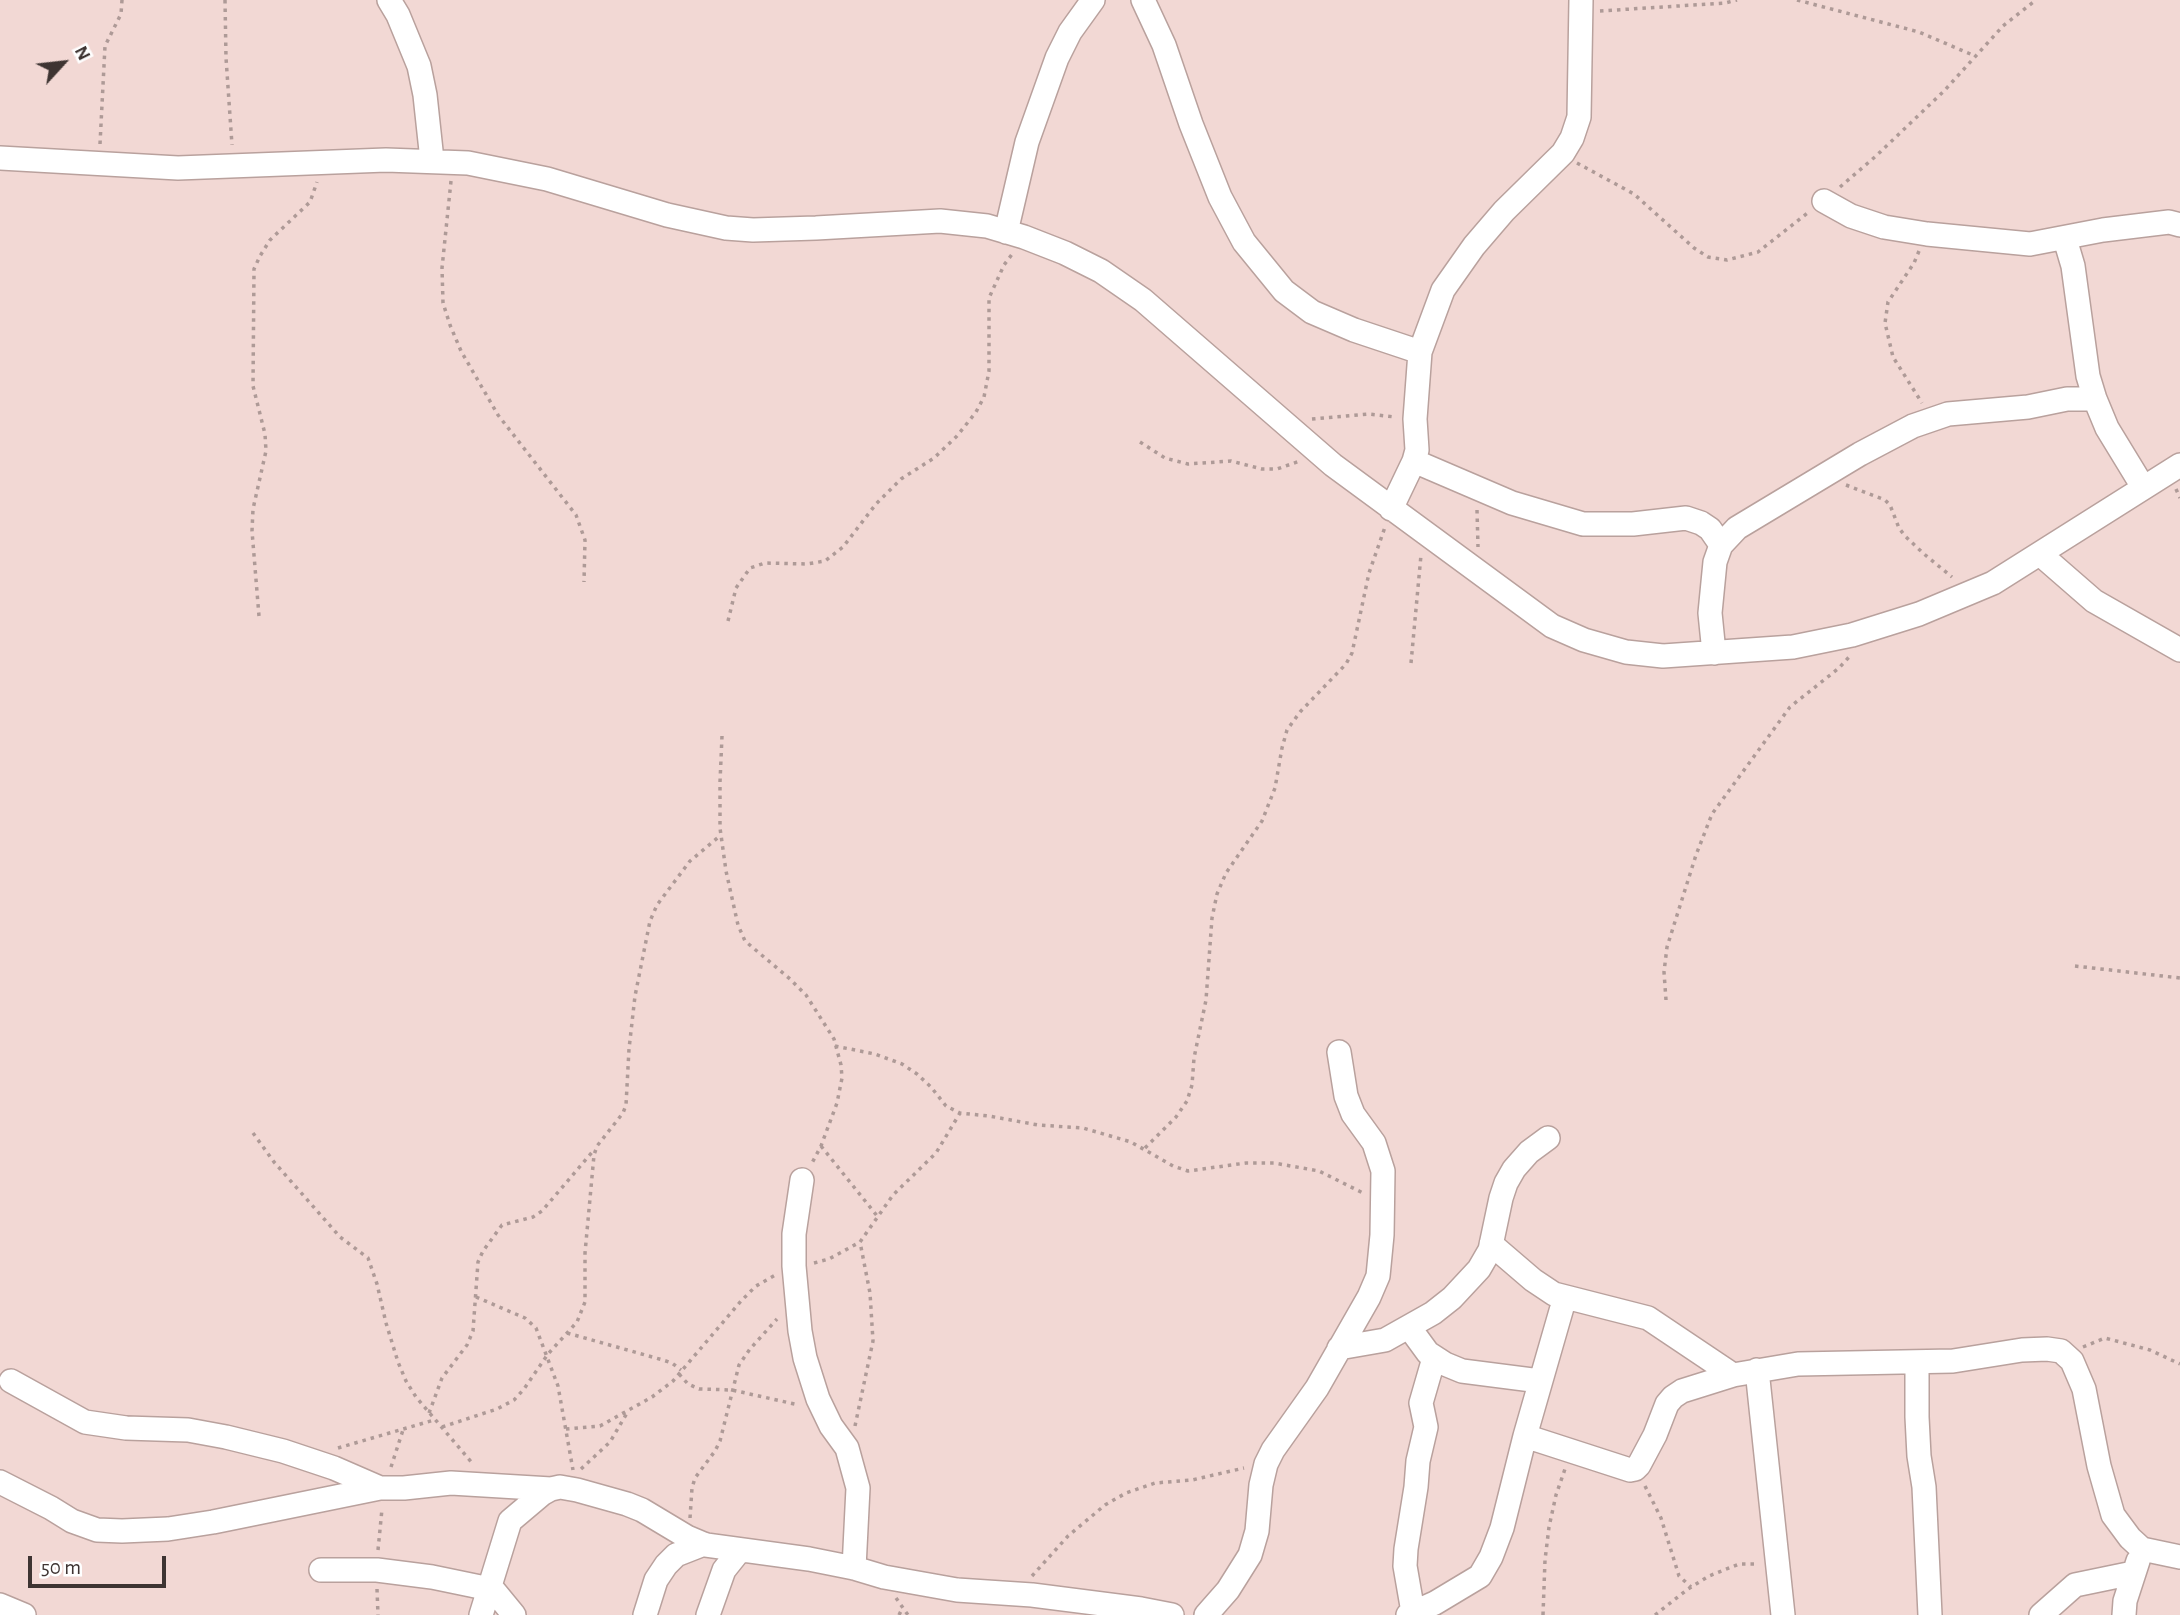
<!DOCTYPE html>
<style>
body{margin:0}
#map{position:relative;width:2180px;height:1615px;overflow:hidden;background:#f2d8d4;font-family:"Alegreya Sans",sans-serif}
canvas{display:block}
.north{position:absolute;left:28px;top:28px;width:70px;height:70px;-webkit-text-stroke:5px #fff;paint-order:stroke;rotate:63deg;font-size:19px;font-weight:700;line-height:28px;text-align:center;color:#3e3432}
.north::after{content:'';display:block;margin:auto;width:24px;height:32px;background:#3e3432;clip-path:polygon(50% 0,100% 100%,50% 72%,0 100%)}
.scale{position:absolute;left:28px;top:1556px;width:138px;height:32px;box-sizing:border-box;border:4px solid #3e3432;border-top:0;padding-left:9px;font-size:21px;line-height:24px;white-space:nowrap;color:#3e3432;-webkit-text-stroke:5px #fff;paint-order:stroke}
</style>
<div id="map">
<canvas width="2180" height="1615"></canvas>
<div class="north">N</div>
<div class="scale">50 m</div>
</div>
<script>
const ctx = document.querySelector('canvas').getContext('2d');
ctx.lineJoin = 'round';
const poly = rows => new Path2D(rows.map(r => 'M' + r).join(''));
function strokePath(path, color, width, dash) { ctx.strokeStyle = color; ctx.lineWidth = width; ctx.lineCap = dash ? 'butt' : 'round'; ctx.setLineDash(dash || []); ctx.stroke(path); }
const street = poly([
 [389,0,398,15,419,66,425,95,432,160],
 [1143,0,1164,45,1191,124,1220,197,1244,242,1284,291,1312,312,1354,330,1420,352],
 [0,158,178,168,386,160,468,163,547,179,667,215,726,228,753,230,816,228,940,221,987,226,1024,237,1065,253,1101,271,1143,300,1333,465,1552,626,1584,640,1626,652,1663,656,1793,647,1852,635,1919,614,1993,583,2180,465],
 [1824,201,1851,216,1884,227,1927,234,2030,244,2103,230,2169,222,2180,225],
 [1006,232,1027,142,1057,58,1070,32,1093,0],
 [2065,239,2073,266,2088,376,2095,399,2107,428,2143,487],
 [1414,461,1512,503,1583,524,1633,524,1686,518,1701,523,1710,529,1721,545],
 [1391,509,1414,461,1417,450,1415,419,1420,352,1443,290,1474,246,1504,211,1563,153,1572,138,1579,117,1581,0],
 [2040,554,2094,601,2180,650],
 [1714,653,1710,613,1715,562,1721,545,1737,528,1860,454,1913,426,1948,414,2028,407,2067,399,2095,399],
 [802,1180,794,1234,794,1266,800,1331,805,1358,818,1399,831,1426,847,1448,858,1488,854,1568],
 [1491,1244,1533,1280,1554,1294,1648,1318,1733,1375],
 [1409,1327,1428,1353,1445,1364,1462,1371,1540,1381],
 [1339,1348,1385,1340,1433,1313,1452,1298,1479,1269,1490,1250,1501,1198,1506,1183,1514,1169,1529,1152,1548,1138],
 [1917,1362,1917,1417,1919,1456,1924,1487,1930,1615],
 [1757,1370,1783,1615],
 [11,1381,85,1422,126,1428,188,1430,226,1437,283,1451,334,1468,380,1488,404,1488,451,1483,551,1489],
 [1525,1436,1630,1470,1635,1469,1639,1465,1655,1435,1667,1404,1673,1397,1682,1391,1733,1375,1798,1364,1953,1361,2022,1350,2047,1349,2061,1351,2072,1361,2084,1389,2099,1466,2113,1515,2130,1538,2142,1549,2180,1557],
 [0,1482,51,1508,72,1521,97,1530,122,1531,168,1529,213,1522,380,1488],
 [321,1570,377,1570,432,1577,490,1589],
 [491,1587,514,1615],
 [0,1605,24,1615],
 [1413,1612,1405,1566,1406,1549,1416,1487,1418,1461,1426,1427,1421,1403,1434,1358],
 [481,1615,510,1521,542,1494,551,1489,560,1487,577,1490,627,1504,642,1510,687,1537,706,1545,809,1559,854,1568,884,1577,957,1590,1032,1595,1141,1609,1172,1615],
 [645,1615,656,1580,666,1565,676,1555,704,1544],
 [708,1615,724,1570,740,1550],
 [1206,1615,1228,1590,1250,1555,1257,1531,1261,1485,1266,1464,1273,1450,1317,1388,1369,1297,1378,1276,1382,1235,1383,1171,1374,1143,1353,1114,1346,1096,1339,1052],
 [1408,1615,1435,1603,1480,1576,1491,1557,1502,1528,1525,1436,1565,1297],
 [2041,1615,2075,1585,2133,1573],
 [2124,1615,2125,1601,2138,1561]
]);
strokePath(street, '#b9a19d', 26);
strokePath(poly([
 [225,0,226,58,232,145],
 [1797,0,1919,32,1975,56],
 [1600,11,1725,3,1737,0],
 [100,144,105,46,121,14,122,0],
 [1577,163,1634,194,1694,248,1708,257,1727,260,1758,252,1810,211],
 [451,181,442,268,443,303,450,325,461,351,498,415,576,515,585,540,584,582],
 [1840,187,1876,156,1944,91,2003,26,2036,0],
 [1919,251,1914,263,1888,302,1885,323,1893,357,1922,403],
 [1312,419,1368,414,1395,417],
 [1140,442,1165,458,1188,464,1231,461,1262,469,1277,469,1300,461],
 [1846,485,1885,500,1890,505,1899,528,1905,536,1924,554,1952,577],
 [2176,489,2180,498],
 [1477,510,1478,547],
 [259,616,252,531,253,509,266,451,265,434,253,386,254,269,260,256,270,240,310,202,317,182],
 [728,621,736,588,750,568,765,563,807,564,825,561,843,547,876,504,901,479,934,458,957,436,976,412,984,397,989,371,989,298,1004,265,1013,253],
 [1411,663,1421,555],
 [722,736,720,782,720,828,726,871,738,925,745,941,790,979,806,995,834,1039,841,1065,842,1078,837,1103,821,1146,812,1163],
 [2075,966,2180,978],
 [1666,1000,1664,972,1667,947,1696,855,1712,814,1790,707,1839,668,1849,657],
 [835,1046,875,1054,902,1064,917,1074,931,1087,946,1106,960,1113,989,1116,1038,1125,1083,1128,1131,1142,1173,1166,1188,1171,1246,1163,1274,1163,1319,1171,1363,1193],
 [253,1133,274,1162,340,1237,368,1258,377,1284,386,1323,398,1362,406,1381,416,1397,473,1464],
 [821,1146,878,1217],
 [1145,1148,1176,1117,1187,1101,1192,1085,1194,1058,1206,1000,1212,918,1217,894,1226,873,1262,821,1275,788,1282,748,1287,730,1300,712,1346,664,1352,653,1369,573,1385,527],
 [814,1263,829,1259,860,1242,893,1195,936,1153,960,1113],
 [476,1297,525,1318,536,1328,558,1386,573,1470],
 [567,1333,663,1360,672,1363,681,1370],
 [2083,1347,2105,1338,2150,1350,2180,1364],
 [679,1374,688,1384,699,1389,732,1390,799,1405],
 [429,1413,442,1378,467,1345,473,1331,478,1262,483,1251,502,1225,533,1217,542,1211,594,1150],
 [855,1426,873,1341,870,1293,860,1242],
 [442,1427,497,1409,514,1400,524,1389,548,1354,577,1322,585,1302,585,1253,594,1155,597,1146,623,1113,626,1105,629,1049,635,996,650,921,657,905,690,861,721,835],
 [566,1429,600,1426,652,1397,673,1381,741,1301,756,1286,777,1274],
 [338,1448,434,1420],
 [391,1467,403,1430],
 [581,1469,610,1442,627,1413],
 [1645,1486,1661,1518,1679,1576,1691,1587],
 [690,1518,692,1488,695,1478,715,1451,720,1441,739,1365,750,1349,777,1319],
 [378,1550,382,1509],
 [1032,1576,1068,1536,1105,1505,1126,1493,1155,1483,1192,1480,1244,1468],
 [377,1589,378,1615],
 [896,1598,908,1615],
 [899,1615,902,1609],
 [1543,1615,1545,1560,1549,1527,1556,1495,1565,1469],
 [1655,1615,1688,1589,1709,1576,1739,1564,1758,1564]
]), '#ae9a97', 3.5, [3.5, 5]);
strokePath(street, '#fff', 23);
</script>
